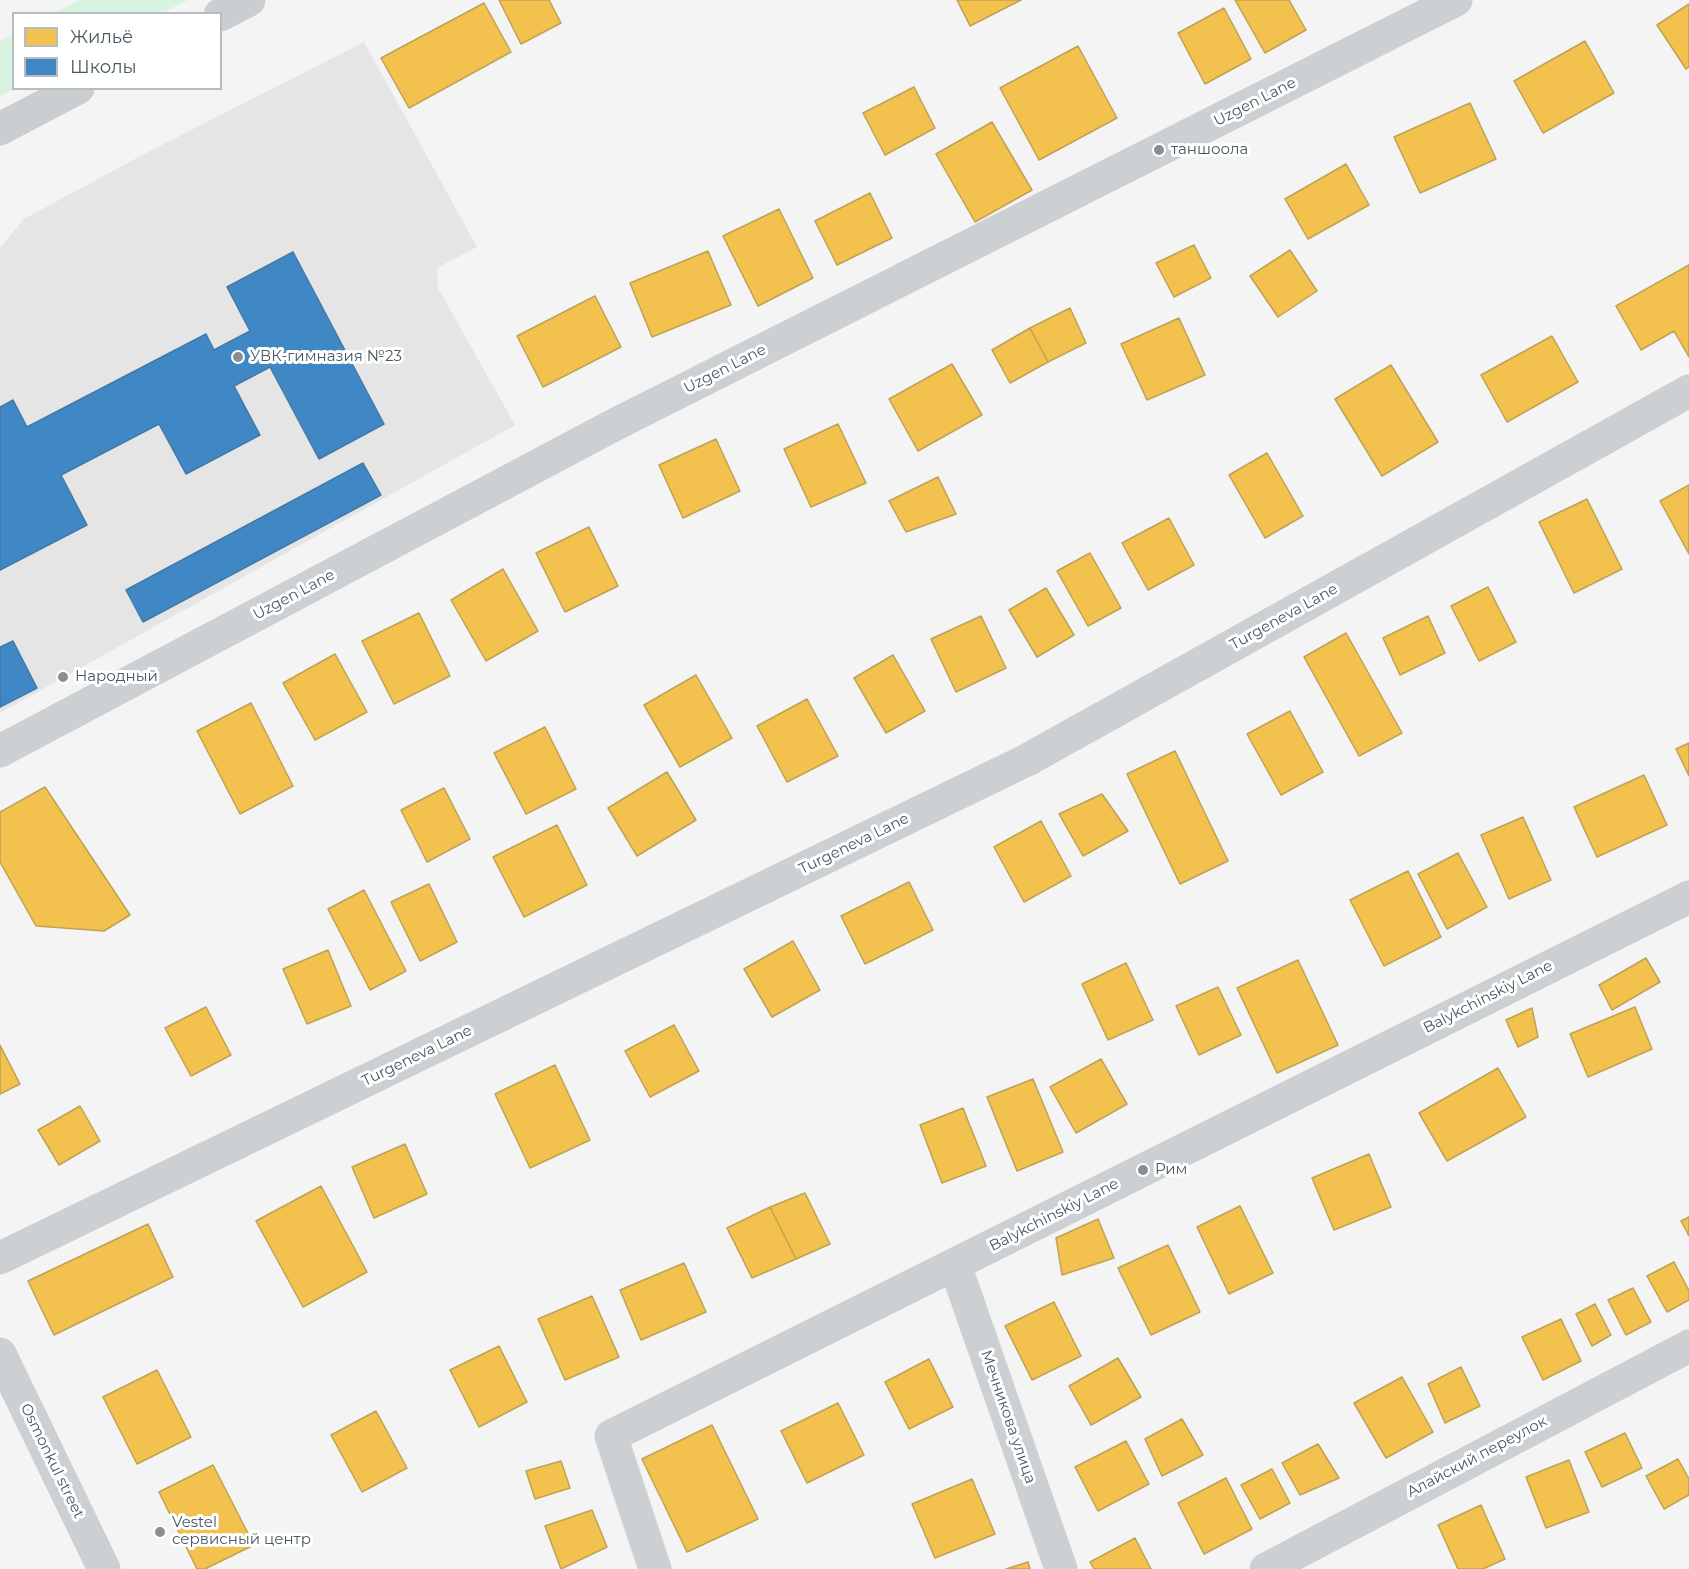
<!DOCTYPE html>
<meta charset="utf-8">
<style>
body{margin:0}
#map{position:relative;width:1689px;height:1569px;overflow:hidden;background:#f4f4f4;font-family:Montserrat,sans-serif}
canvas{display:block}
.legend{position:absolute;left:12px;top:12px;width:210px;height:78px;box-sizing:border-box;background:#fff;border:2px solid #b6bdc0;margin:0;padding:8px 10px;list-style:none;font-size:18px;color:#495961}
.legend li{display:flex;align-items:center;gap:12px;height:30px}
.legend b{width:30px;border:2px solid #b6bdc0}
</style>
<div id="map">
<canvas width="1689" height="1569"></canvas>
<ul class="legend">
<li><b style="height:16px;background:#f2c14e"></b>Жильё</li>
<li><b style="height:16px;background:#3f88c5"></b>Школы</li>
</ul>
</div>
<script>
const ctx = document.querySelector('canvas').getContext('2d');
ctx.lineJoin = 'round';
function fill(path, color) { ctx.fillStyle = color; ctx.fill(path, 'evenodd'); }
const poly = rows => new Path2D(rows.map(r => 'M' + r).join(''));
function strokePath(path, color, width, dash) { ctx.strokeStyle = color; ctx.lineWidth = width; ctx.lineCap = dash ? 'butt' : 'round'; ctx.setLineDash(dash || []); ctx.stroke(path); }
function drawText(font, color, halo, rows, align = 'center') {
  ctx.font = font + ' Montserrat,sans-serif'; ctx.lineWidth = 6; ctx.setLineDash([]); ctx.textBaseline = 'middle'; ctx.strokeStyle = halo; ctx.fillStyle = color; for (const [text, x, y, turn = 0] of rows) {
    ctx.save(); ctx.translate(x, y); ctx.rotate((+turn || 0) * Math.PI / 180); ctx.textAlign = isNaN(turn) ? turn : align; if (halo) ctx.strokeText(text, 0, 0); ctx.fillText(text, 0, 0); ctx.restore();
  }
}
fill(poly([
 [364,42,477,247,437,268,438,288,515,425,0,713,0,248,24,219,146,153]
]), '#e5e5e6');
fill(poly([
 [80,0,188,0,162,13,54,13],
 [13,34,14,88,15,89,0,96,0,41]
]), '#d8f3df');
const homes = poly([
 [499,0,549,0,561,23,521,44,499,0],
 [957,0,1021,0,970,26,957,0],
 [1235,0,1289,0,1306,30,1265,53,1235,0],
 [484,3,511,52,409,108,381,58,484,3],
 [1689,4,1689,67,1686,69,1657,25,1689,4],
 [1224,8,1251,59,1205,84,1178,33,1224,8],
 [1585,41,1614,93,1543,133,1514,81,1585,41],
 [1078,46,1117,118,1039,160,1000,88,1078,46],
 [914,87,935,128,885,155,863,113,914,87],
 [1470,103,1496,159,1420,193,1394,137,1470,103],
 [992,122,1032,190,975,222,936,154,992,122],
 [1346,164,1369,205,1308,239,1285,199,1346,164],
 [870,193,892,238,837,265,815,221,870,193],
 [779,209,813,278,758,306,723,236,779,209],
 [1194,245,1211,278,1174,297,1156,263,1194,245],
 [1290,250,1317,291,1278,317,1250,276,1290,250],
 [708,251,731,305,652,337,630,283,708,251],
 [1689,265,1689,357,1674,331,1641,350,1616,306,1689,265],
 [595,296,621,347,543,387,517,336,595,296],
 [1070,308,1086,343,1048,362,1030,328,1070,308],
 [1179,318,1205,375,1147,400,1121,344,1179,318],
 [1030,328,1048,362,1010,383,992,350,1030,328],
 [1552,336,1578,382,1507,422,1481,375,1552,336],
 [952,364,982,415,918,451,889,399,952,364],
 [1391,365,1438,442,1382,476,1335,399,1391,365],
 [838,424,866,483,811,507,784,449,838,424],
 [716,439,740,491,683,518,659,465,716,439],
 [1267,453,1303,516,1265,538,1229,475,1267,453],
 [938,477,956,514,906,532,889,501,938,477],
 [1689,485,1689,554,1660,501,1689,485],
 [1587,499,1622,569,1574,593,1539,522,1587,499],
 [1169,518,1194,565,1148,590,1122,543,1169,518],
 [589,527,618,586,565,612,536,553,589,527],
 [1090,553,1121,608,1088,626,1057,571,1090,553],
 [503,569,538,631,486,661,451,600,503,569],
 [1488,587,1516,642,1479,661,1451,606,1488,587],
 [1046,588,1074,635,1037,657,1009,610,1046,588],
 [419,613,450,676,394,704,362,641,419,613],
 [981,616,1006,668,956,692,931,639,981,616],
 [1428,616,1445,653,1400,675,1383,638,1428,616],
 [1346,633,1402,733,1359,756,1304,657,1346,633],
 [335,654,367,712,315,740,283,683,335,654],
 [893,655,925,711,886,733,854,678,893,655],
 [696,675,732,738,680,767,644,705,696,675],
 [807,699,838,756,787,782,757,726,807,699],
 [251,703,293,786,240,814,197,731,251,703],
 [1290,711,1323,772,1281,795,1247,734,1290,711],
 [545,727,576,789,526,814,494,753,545,727],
 [1689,743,1689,776,1676,749,1689,743],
 [1175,751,1228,861,1180,884,1127,774,1175,751],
 [667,772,696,820,637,856,608,808,667,772],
 [1644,775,1667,825,1597,857,1574,807,1644,775],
 [45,787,130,915,104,931,36,926,0,862,0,812,45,787],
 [444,788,470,839,427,862,401,810,444,788],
 [1102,794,1128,831,1083,856,1059,814,1102,794],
 [1523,817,1551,880,1509,899,1481,835,1523,817],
 [1041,821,1071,876,1024,902,994,847,1041,821],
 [557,825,587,885,524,917,493,857,557,825],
 [1458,853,1487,907,1447,929,1418,874,1458,853],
 [1408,871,1441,937,1384,966,1350,900,1408,871],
 [909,882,933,930,865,964,841,916,909,882],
 [429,884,457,942,420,961,391,902,429,884],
 [364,890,406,971,370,990,328,909,364,890],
 [793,941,820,990,772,1017,744,969,793,941],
 [328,950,351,1006,307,1024,283,969,328,950],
 [1646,958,1660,982,1612,1010,1599,985,1646,958],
 [1298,960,1338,1045,1277,1073,1237,988,1298,960],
 [1126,963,1153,1020,1108,1040,1082,984,1126,963],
 [1218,987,1241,1035,1199,1055,1176,1006,1218,987],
 [206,1007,231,1055,191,1076,165,1028,206,1007],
 [1635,1007,1652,1049,1588,1077,1570,1034,1635,1007],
 [1532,1008,1538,1037,1518,1047,1506,1020,1532,1008],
 [674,1025,699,1071,650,1097,625,1051,674,1025],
 [0,1045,20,1084,0,1094,0,1045],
 [1101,1059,1127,1104,1076,1133,1050,1087,1101,1059],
 [555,1065,590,1140,530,1168,495,1094,555,1065],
 [1498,1068,1526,1117,1447,1161,1419,1113,1498,1068],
 [1033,1079,1063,1152,1017,1171,987,1097,1033,1079],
 [80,1106,100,1141,59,1165,38,1130,80,1106],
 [963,1108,986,1166,942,1183,920,1125,963,1108],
 [405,1144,427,1194,374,1218,352,1167,405,1144],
 [1369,1154,1391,1207,1334,1230,1312,1178,1369,1154],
 [321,1186,367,1272,303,1307,256,1221,321,1186],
 [805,1193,830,1244,796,1259,770,1207,805,1193],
 [1240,1206,1273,1273,1229,1294,1197,1227,1240,1206],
 [770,1207,796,1259,752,1278,727,1228,770,1207],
 [1689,1217,1689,1236,1681,1221,1689,1217],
 [1098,1219,1114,1258,1062,1275,1056,1238,1098,1219],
 [148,1224,173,1277,54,1335,28,1281,148,1224],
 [1168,1245,1200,1312,1151,1335,1118,1268,1168,1245],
 [1674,1262,1689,1291,1689,1300,1667,1312,1647,1276,1674,1262],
 [684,1263,706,1312,641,1340,620,1290,684,1263],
 [1633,1288,1651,1322,1626,1335,1608,1300,1633,1288],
 [592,1296,619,1357,565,1380,538,1319,592,1296],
 [1054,1302,1081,1356,1032,1380,1005,1326,1054,1302],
 [1595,1304,1611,1335,1592,1346,1576,1314,1595,1304],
 [1561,1319,1581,1361,1543,1380,1522,1337,1561,1319],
 [499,1346,527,1402,479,1427,450,1370,499,1346],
 [1118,1358,1141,1397,1091,1425,1069,1386,1118,1358],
 [929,1359,953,1407,909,1429,885,1382,929,1359],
 [1461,1367,1480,1406,1445,1423,1428,1384,1461,1367],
 [157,1370,191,1437,137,1464,103,1397,157,1370],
 [1402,1377,1433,1432,1386,1458,1354,1403,1402,1377],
 [838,1403,864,1455,807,1483,781,1431,838,1403],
 [376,1411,407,1468,362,1492,331,1435,376,1411],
 [1182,1419,1203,1455,1162,1476,1145,1439,1182,1419],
 [712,1425,758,1519,687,1552,642,1459,712,1425],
 [1625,1433,1642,1468,1602,1487,1585,1452,1625,1433],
 [1126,1441,1149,1484,1098,1511,1075,1467,1126,1441],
 [1318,1444,1339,1478,1300,1495,1282,1463,1318,1444],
 [1678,1459,1689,1479,1689,1495,1664,1509,1646,1476,1678,1459],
 [1569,1460,1589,1512,1546,1528,1526,1477,1569,1460],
 [561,1461,570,1488,535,1499,526,1471,561,1461],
 [213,1465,254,1545,205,1569,197,1569,159,1492,213,1465],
 [1272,1469,1290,1503,1260,1519,1241,1485,1272,1469],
 [1226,1478,1252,1529,1204,1554,1178,1503,1226,1478],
 [972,1479,995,1534,935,1558,912,1504,972,1479],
 [1481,1505,1505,1559,1483,1569,1458,1569,1438,1525,1481,1505],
 [592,1510,607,1547,561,1569,545,1526,592,1510],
 [1135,1538,1151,1569,1094,1569,1090,1562,1135,1538],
 [1028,1562,1030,1569,1006,1569,1028,1562]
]);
fill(homes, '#f2c14e');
strokePath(homes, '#bfa254', 1.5);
const schools = poly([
 [293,252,384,424,319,459,270,367,234,386,260,435,186,474,159,424,61,475,87,525,0,570,0,407,13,400,27,427,206,334,214,350,250,331,227,287,293,252],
 [363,463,381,495,143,622,126,590,363,463],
 [13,641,37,688,0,707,0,647,13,641]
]);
fill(schools, '#3f88c5');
strokePath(schools, '#427aa7', 1.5);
strokePath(poly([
 [0,751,614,425,1456,0],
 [0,1258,1027,760,1689,391],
 [955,1265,1061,1569],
 [655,1569,611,1436,1689,897],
 [1266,1569,1689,1346]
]), '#cdd0d2', 33);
strokePath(poly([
 [0,1354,104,1569]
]), '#cdd0d2', 33);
strokePath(poly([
 [220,15,249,0],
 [0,129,78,88]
]), '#caced0', 33);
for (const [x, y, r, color] of [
 [1159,150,6,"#858f94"],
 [238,357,6,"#858f94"],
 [63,677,6,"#858f94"],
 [1143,1170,6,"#858f94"],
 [160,1532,6,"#858f94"]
]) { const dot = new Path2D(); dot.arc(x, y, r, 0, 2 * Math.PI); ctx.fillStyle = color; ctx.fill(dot); strokePath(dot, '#fff', 2); }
drawText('15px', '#495961', '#fff', [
 ["Uzgen Lane",1255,102,-27],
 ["Uzgen Lane",725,369,-27],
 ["Uzgen Lane",294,595,-28],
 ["Turgeneva Lane",1284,617,-29],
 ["Turgeneva Lane",854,844,-26],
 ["Balykchinskiy Lane",1488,997,-27],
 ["Turgeneva Lane",417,1056,-26],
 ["Balykchinskiy Lane",1054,1215,-27],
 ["Мечникова улица",1008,1417,71],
 ["Алайский переулок",1477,1457,-28],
 ["Osmonkul street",52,1461,64]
]);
drawText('15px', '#495961', '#fff', [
 ["таншоола",1171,150],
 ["УВК-гимназия №23",250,357],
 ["Народный",75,677],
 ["Рим",1155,1170],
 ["Vestel",172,1523],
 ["сервисный центр",172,1540]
], 'left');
</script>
